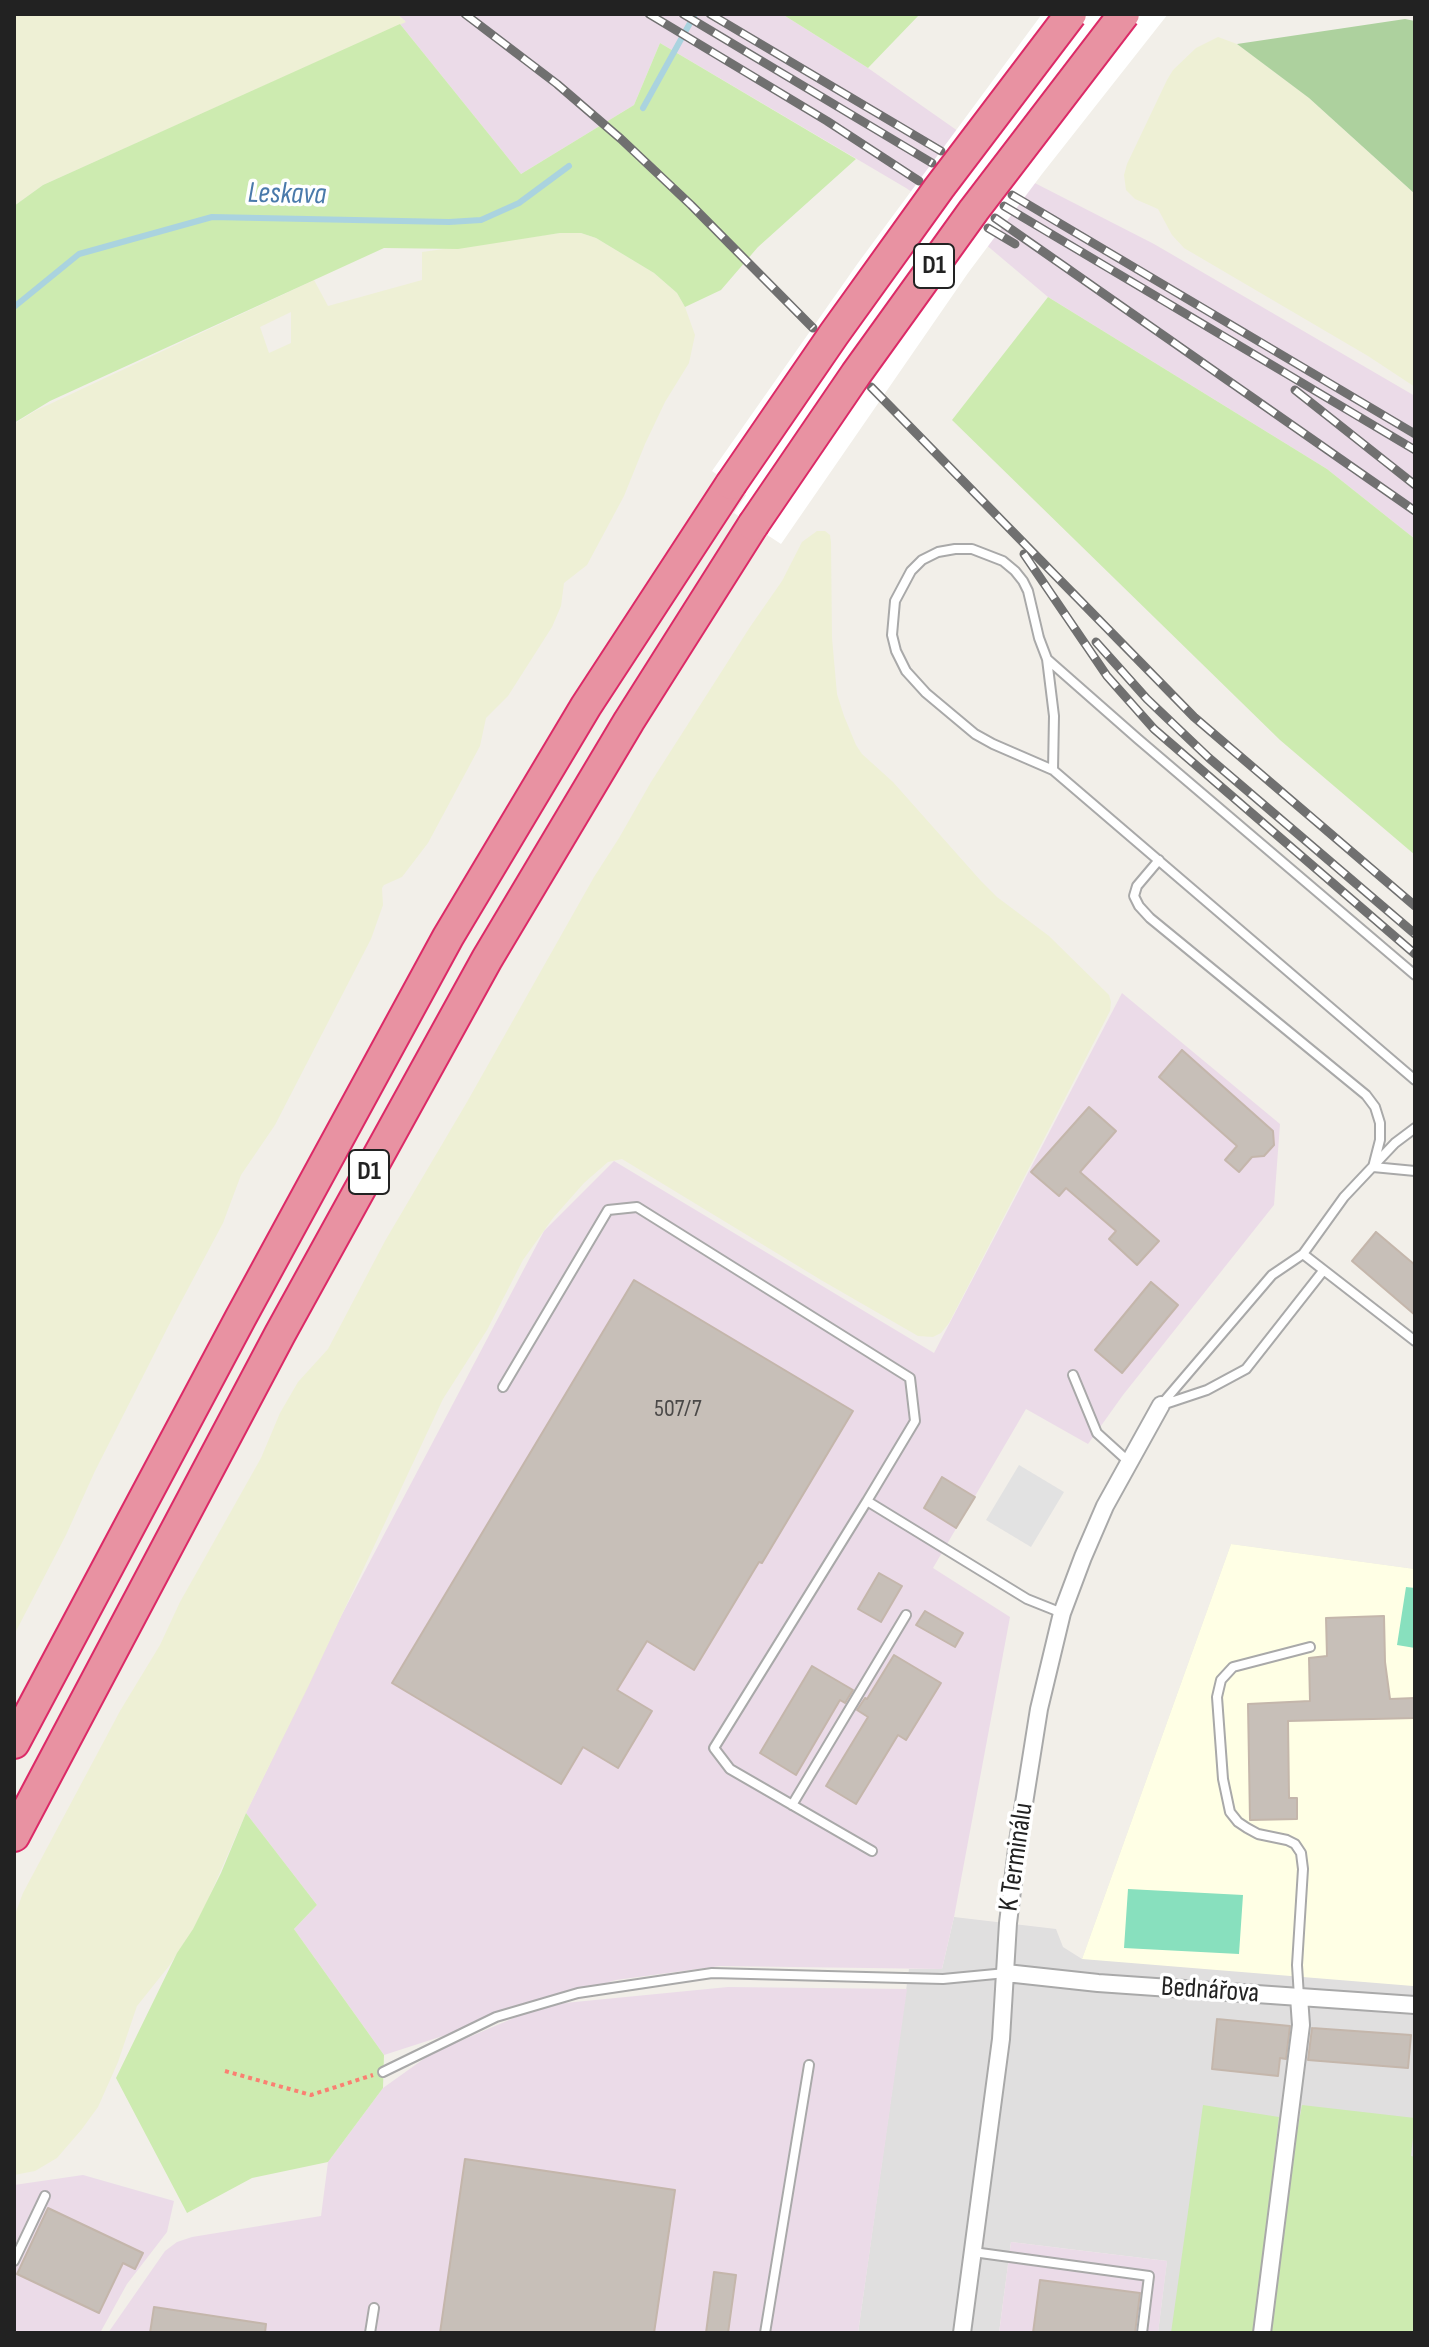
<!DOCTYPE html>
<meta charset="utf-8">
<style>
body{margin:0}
#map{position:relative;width:1429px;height:2347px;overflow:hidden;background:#f2efe9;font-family:"Sofia Sans Condensed",sans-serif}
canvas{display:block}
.frame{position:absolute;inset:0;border:16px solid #222;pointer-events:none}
</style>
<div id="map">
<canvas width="1429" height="2347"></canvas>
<div class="frame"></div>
</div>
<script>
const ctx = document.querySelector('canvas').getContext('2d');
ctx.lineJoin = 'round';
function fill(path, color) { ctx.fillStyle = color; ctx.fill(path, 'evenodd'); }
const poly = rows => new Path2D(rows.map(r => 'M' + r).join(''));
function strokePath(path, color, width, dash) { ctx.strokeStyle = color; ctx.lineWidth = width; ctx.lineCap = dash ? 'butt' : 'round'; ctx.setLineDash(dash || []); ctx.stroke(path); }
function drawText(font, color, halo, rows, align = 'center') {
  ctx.font = font + ' "Sofia Sans Condensed",sans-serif'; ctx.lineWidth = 7; ctx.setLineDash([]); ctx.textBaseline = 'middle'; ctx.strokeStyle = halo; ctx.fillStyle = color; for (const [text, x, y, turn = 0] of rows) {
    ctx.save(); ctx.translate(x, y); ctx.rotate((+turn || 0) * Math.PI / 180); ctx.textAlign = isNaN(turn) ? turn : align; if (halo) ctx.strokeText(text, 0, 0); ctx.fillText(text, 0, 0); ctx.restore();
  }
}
fill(poly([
 [1231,1544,1415,1569,1415,2333,1158,2333,1167,2261,1011,2242,999,2333,858,2333,909,1969,942,1969,954,1917,1056,1929,1063,1947,1082,1959]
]), '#e0dfdf');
fill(poly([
 [397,14,782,14,868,68,1025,178,1154,244,1415,396,1415,539,1327,469,1048,297,972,233,906,188,660,43,634,105,521,174,400,24,405,21],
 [1122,993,1280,1124,1274,1205,1123,1395,1088,1444,1026,1409,933,1568,1010,1617,954,1917,942,1969,720,1966,616,1980,384,2055,294,1929,317,1905,246,1813,339,1620,544,1231,614,1161,934,1353],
 [728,1987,907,1989,858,2333,108,2333,165,2251,177,2242,192,2237,321,2216,328,2162,383,2088,432,2053,544,2005],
 [83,2175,174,2201,167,2232,127,2284,100,2333,14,2333,14,2185],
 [1011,2242,1167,2261,1158,2333,999,2333]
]), '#ebdbe8');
fill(poly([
 [1231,1544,1415,1569,1415,1979,1413,1986,1082,1959]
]), '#ffffe5');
fill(poly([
 [14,14,397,14,406,22,43,185,14,206],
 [1218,37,1237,44,1309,98,1415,194,1415,387,1368,356,1184,248,1172,235,1158,209,1135,199,1126,190,1124,175,1127,164,1167,80,1173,70,1196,48],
 [560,233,581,233,596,238,654,273,677,293,685,307,695,335,689,363,665,402,645,444,624,496,587,565,564,583,561,606,552,627,508,696,486,718,480,746,428,843,402,877,384,885,382,888,383,905,371,939,275,1125,241,1175,223,1223,174,1315,95,1471,66,1535,14,1635,14,424,35,411,314,280,328,306,422,280,422,252],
 [291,312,291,343,269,353,260,327],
 [817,531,825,531,830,535,831,542,832,638,837,694,844,716,856,745,862,754,893,782,981,881,997,897,1049,936,1109,995,1111,1002,1110,1011,949,1323,941,1333,933,1337,918,1336,821,1280,622,1159,608,1162,584,1183,553,1218,523,1260,487,1330,443,1399,308,1687,246,1813,207,1902,193,1929,169,1966,137,2006,118,2062,98,2107,82,2129,57,2158,35,2171,14,2175,14,1917,23,1893,120,1711,160,1645,180,1602,261,1458,280,1413,298,1382,328,1349,385,1241,467,1102,594,877,619,838,651,782,750,627,782,581,802,542]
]), '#eef0d5');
fill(poly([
 [782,14,920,14,868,68],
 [400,24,521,174,634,105,660,43,856,159,758,247,721,290,685,307,677,293,654,273,596,238,581,233,560,233,458,249,384,248,50,401,14,423,14,206,43,185],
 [1048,297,1327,469,1415,539,1415,855,1280,740,952,420],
 [246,1813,317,1905,294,1929,384,2055,383,2088,328,2162,252,2178,187,2213,116,2078,177,1953,193,1929,221,1873],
 [1203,2105,1279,2117,1254,2333,1171,2333],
 [1302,2105,1415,2118,1411,2156,1415,2157,1415,2333,1267,2333,1286,2192]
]), '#cdebb0');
fill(poly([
 [1405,19,1415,21,1415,194,1309,98,1237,44]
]), '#add19e');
fill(poly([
 [1406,1587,1415,1588,1415,1648,1397,1645],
 [1128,1889,1243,1895,1239,1954,1124,1948]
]), '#88e0be');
fill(poly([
 [1019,1465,1064,1492,1031,1547,986,1520]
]), '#e2e2e2');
fill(poly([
 [1042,14,1168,14,1042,174,968,273,781,544,734,513,746,495,712,471,858,263]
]), '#fff');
strokePath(poly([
 [643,108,695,14],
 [14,307,79,254,212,217,449,222,481,220,519,203,569,166]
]), '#aad3df', 6);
const building = poly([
 [1182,1050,1273,1131,1274,1145,1264,1156,1252,1157,1239,1172,1225,1160,1237,1146,1159,1077,1182,1050],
 [1089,1107,1116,1131,1080,1172,1159,1241,1137,1265,1109,1239,1116,1231,1066,1188,1059,1196,1031,1172,1089,1107],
 [1376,1232,1415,1265,1415,1315,1352,1261,1376,1232],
 [634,1280,853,1411,762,1563,759,1562,694,1670,647,1641,617,1690,652,1711,618,1768,583,1747,561,1784,392,1683,634,1280],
 [1151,1282,1178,1305,1122,1373,1095,1350,1151,1282],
 [942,1477,975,1497,956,1528,924,1508,942,1477],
 [879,1573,902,1586,881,1622,858,1609,879,1573],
 [925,1611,963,1633,955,1647,916,1625,925,1611],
 [1384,1616,1385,1662,1390,1699,1415,1698,1415,1718,1288,1721,1289,1798,1297,1798,1297,1819,1250,1820,1248,1704,1310,1701,1309,1658,1327,1656,1326,1618,1384,1616],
 [894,1655,941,1683,906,1740,898,1735,856,1804,826,1786,868,1717,857,1710,865,1698,867,1699,894,1655],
 [812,1666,853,1690,845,1703,840,1700,796,1775,760,1753,812,1666],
 [1217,2019,1290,2026,1286,2059,1280,2058,1278,2076,1212,2069,1217,2019],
 [1312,2028,1411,2035,1408,2068,1308,2060,1312,2028],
 [465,2159,675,2190,654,2333,440,2333,465,2159],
 [48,2208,143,2253,135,2269,123,2263,99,2313,17,2274,48,2208],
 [714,2272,736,2275,728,2333,706,2333,714,2272],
 [1040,2280,1140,2293,1135,2333,1033,2333,1040,2280],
 [154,2307,266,2324,265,2333,150,2333,154,2307]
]);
fill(building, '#c7bfb8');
strokePath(building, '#c4b6ab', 2);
const service = poly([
 [1047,659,1138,739,1415,975],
 [1053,770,1054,716,1047,659,1039,638,1028,591,1023,581,1015,571,1003,561,972,549,955,549,938,552,922,560,911,571,895,601,892,635,896,651,906,671,926,693,975,734,993,744,1053,770,1415,1080],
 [1159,860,1137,886,1134,896,1139,906,1150,918,1366,1095,1375,1107,1380,1123,1380,1140,1373,1167,1415,1171],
 [1303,1254,1415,1341],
 [1073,1375,1097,1433,1129,1462],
 [503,1387,608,1210,637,1207,910,1378,915,1421,867,1501],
 [1161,1405,1272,1275,1303,1254,1344,1197,1395,1143,1415,1128],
 [1162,1405,1207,1390,1246,1369,1323,1271],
 [792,1805,906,1615],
 [872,1851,730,1769,714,1748,867,1501,1027,1599,1062,1613],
 [1299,1997,1297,1965,1303,1869,1301,1853,1295,1844,1287,1840,1258,1834,1247,1828,1238,1822,1230,1812,1223,1779,1217,1697,1221,1680,1233,1667,1310,1647],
 [383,2072,496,2017,578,1993,712,1973,943,1979,1006,1973],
 [973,2252,1149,2276,1142,2333],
 [14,2261,45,2196],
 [370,2333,374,2308],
 [765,2333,809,2065]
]);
const minor = poly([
 [1006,1973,1098,1983,1415,2005],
 [962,2333,1001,2039,1008,1923,1018,1841,1039,1709,1062,1613,1083,1557,1105,1506,1161,1405],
 [1262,2333,1301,2025,1299,1997]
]);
const motorway = poly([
 [14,1743,241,1317,448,937,586,706,731,484],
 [14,1836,280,1334,487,959,629,721,753,525]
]);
strokePath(service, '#a9a9a9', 12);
strokePath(minor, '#a9a9a9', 20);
strokePath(motorway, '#dc2a67', 34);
strokePath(poly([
 [225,2071,311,2095,373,2075]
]), '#fa8072', 4, [4, 4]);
strokePath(service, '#fff', 8);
strokePath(minor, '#fff', 16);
strokePath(motorway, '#e892a2', 30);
const rail = poly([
 [465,14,557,84,621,139,691,205,813,328],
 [649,14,827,121,919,181],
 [683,14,932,163],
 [710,14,941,151],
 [1012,195,1415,434],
 [1004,206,1415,450],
 [995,218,1415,511],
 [988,228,1015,244],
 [871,387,1194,717,1415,906],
 [1295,390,1415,485],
 [1024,554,1107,676,1154,729,1415,954],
 [1096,642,1147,699,1209,758,1415,934]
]);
strokePath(rail, '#707070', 9);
strokePath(rail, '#fff', 6, [18]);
const motorwayBridge = poly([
 [731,484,834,334,939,188,1071,14],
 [753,525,856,374,974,210,1124,14]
]);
strokePath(motorwayBridge, '#dc2a67', 34, []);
strokePath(motorwayBridge, '#e892a2', 30);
drawText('24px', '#4b4948', null, [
 ["507/7",678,1410]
]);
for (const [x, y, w] of [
 [934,266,40],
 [369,1172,40]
]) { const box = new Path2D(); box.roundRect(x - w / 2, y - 22, w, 44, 6); ctx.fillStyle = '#fff'; ctx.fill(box); strokePath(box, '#222', 2); }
drawText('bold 26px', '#222', null, [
 ["D1",934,266],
 ["D1",369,1172]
]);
drawText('28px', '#222', '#fff', [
 ["K Terminálu",1017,1857,-82],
 ["Bednářova",1210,1991,4]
]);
drawText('italic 30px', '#4a7aab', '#fff', [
 ["Leskava",287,195,1]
]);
</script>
